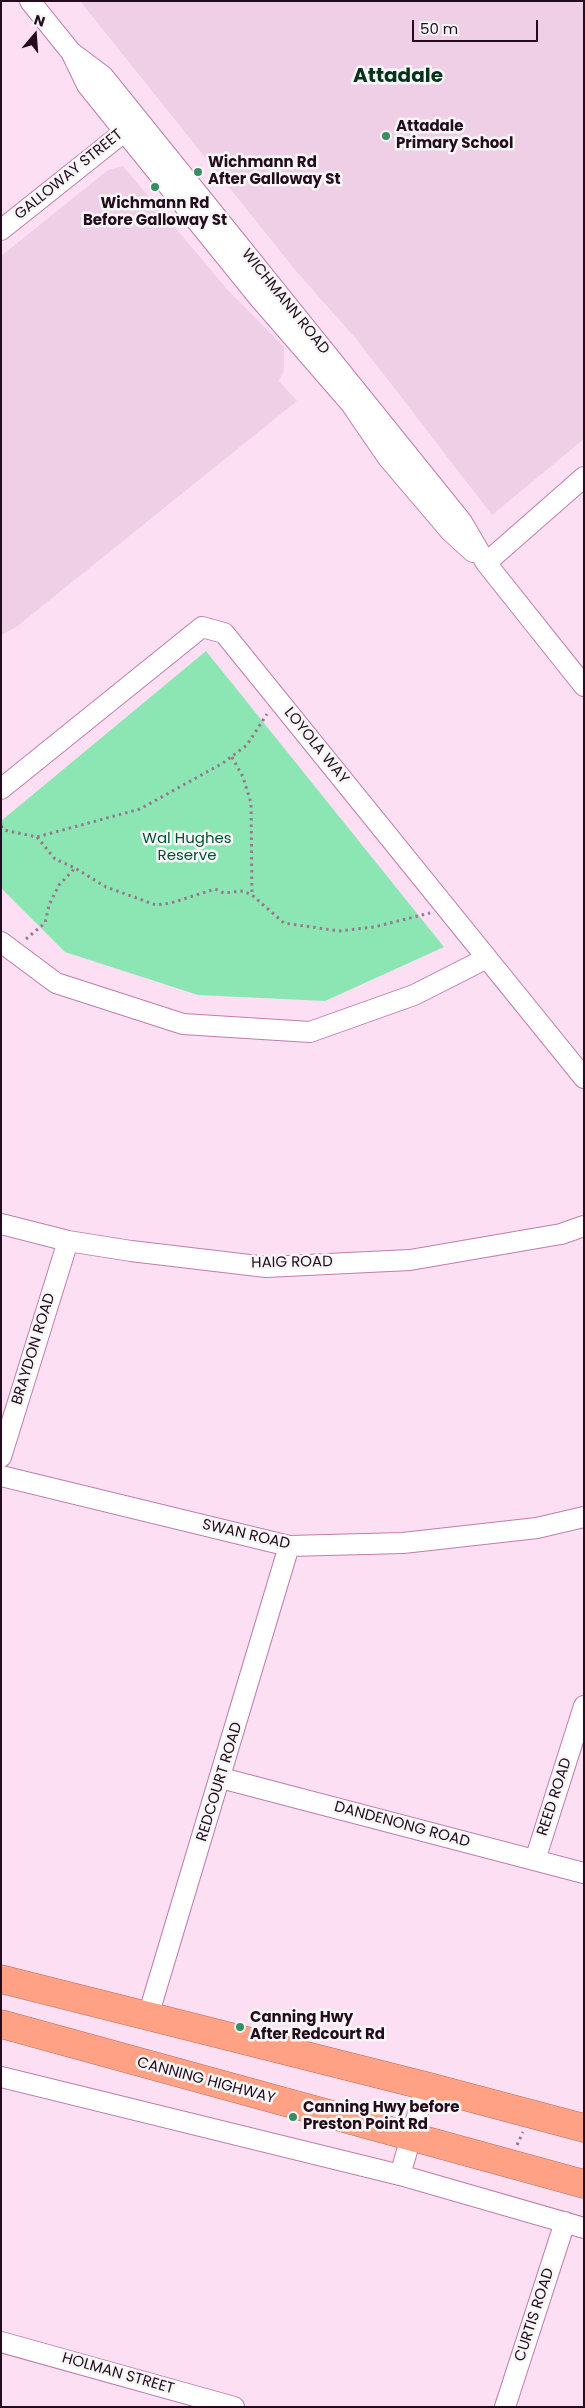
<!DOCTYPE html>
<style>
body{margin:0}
#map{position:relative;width:585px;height:2408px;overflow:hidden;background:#fddff3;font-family:Poppins,sans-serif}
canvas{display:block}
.frame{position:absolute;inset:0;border:2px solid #240b1d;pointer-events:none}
.north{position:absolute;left:10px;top:10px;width:50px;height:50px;-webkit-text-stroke:4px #f6f6f6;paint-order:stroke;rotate:18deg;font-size:14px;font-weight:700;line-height:20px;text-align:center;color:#240b1d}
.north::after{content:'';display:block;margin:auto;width:18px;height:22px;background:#240b1d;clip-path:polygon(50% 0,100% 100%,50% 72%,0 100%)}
.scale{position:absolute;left:412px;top:20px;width:126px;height:22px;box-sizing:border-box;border:2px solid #240b1d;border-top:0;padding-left:6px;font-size:15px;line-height:18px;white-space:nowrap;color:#240b1d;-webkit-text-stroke:4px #f6f6f6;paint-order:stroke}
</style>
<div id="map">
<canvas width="585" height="2408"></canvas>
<div class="frame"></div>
<div class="north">N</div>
<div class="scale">50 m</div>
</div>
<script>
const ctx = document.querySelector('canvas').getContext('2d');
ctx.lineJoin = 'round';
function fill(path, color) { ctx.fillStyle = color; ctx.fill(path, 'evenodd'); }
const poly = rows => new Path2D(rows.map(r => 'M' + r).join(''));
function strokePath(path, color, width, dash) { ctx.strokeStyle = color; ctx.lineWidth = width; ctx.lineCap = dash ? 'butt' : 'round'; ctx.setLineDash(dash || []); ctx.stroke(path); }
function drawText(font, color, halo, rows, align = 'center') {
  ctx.font = font + ' Poppins,sans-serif'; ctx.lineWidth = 5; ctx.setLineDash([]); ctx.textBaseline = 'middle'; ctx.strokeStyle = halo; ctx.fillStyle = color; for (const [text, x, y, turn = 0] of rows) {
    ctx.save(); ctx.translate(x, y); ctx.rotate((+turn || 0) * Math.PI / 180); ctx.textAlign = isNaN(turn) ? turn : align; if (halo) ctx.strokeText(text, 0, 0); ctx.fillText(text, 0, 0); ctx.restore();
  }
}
fill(poly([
 [80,1,584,1,584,439,492,515,358,341,296,271],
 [123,166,227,289,284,347,284,370,279,381,297,401,15,628,1,635,1,256,108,170]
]), '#efcfe5');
fill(poly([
 [206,651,444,947,325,1001,198,995,65,952,1,888,1,821]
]), '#8ce6b3');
const minor = poly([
 [30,1,71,52,87,85,124,131,259,298,351,404,388,458,450,531,473,552],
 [71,52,103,76,462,522,486,563,584,686],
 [1,230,134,124],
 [486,563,584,477],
 [1,789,202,627,224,633,584,1078],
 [1,942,56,983,183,1024,310,1032,414,995,487,958],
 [1,1224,68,1241,131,1251,266,1267,410,1260,561,1234,584,1226],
 [1,1457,68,1241],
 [1,1476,289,1546,403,1543,537,1528,584,1517],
 [221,1778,584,1873],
 [535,1860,584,1706],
 [148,2016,289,1546],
 [1,2077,400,2175,584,2228],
 [400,2175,426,2086],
 [1,2342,234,2407],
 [505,2407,565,2222]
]);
const highway = poly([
 [1,1979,426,2086,584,2128],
 [1,2024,584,2184]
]);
strokePath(minor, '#bf7dac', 22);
strokePath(highway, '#b26c60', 29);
strokePath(poly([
 [232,757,243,777,251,803,252,895],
 [1,826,4,830,37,837,140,809,223,763,247,745,267,714],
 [37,837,55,859,75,868,106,887,156,905,171,903,215,889,224,893,243,891,252,895,284,923,339,931,374,927,430,913],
 [26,939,45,923,49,905,59,885,75,868],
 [517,2145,523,2132]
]), '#967a8d', 3, [2.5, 4]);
strokePath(minor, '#fff', 20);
strokePath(highway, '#fea184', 28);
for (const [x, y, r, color] of [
 [386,136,5,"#388e62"],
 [198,172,5,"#388e62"],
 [155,187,5,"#388e62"],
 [240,2027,5,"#388e62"],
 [293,2117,5,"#388e62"]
]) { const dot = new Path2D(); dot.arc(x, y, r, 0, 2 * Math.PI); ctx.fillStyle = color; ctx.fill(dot); strokePath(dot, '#f6f6f6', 2); }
drawText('bold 15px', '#240b1d', '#f6f6f6', [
 ["Attadale",396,127],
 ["Primary School",396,144],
 ["Wichmann Rd",208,163],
 ["After Galloway St",208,180],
 ["Wichmann Rd",155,204,"center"],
 ["Before Galloway St",155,221,"center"],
 ["Canning Hwy",250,2018],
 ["After Redcourt Rd",250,2035],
 ["Canning Hwy before",303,2108],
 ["Preston Point Rd",303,2125]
], 'left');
drawText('15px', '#240b1d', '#f6f6f6', [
 ["GALLOWAY STREET",69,175,-39],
 ["WICHMANN ROAD",285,302,51],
 ["LOYOLA WAY",316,746,51],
 ["HAIG ROAD",292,1263,-1],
 ["BRAYDON ROAD",34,1349,-73],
 ["SWAN ROAD",246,1535,13],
 ["REDCOURT ROAD",220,1782,-73],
 ["REED ROAD",555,1797,-72],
 ["DANDENONG ROAD",402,1825,15],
 ["CANNING HIGHWAY",206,2081,15],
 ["CURTIS ROAD",535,2315,-72],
 ["HOLMAN STREET",118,2374,16]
]);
drawText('15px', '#005231', '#f6f6f6', [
 ["Wal Hughes",187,839],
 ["Reserve",187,856]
]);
drawText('bold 20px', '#07321e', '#f6f6f6', [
 ["Attadale",398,77]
]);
</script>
